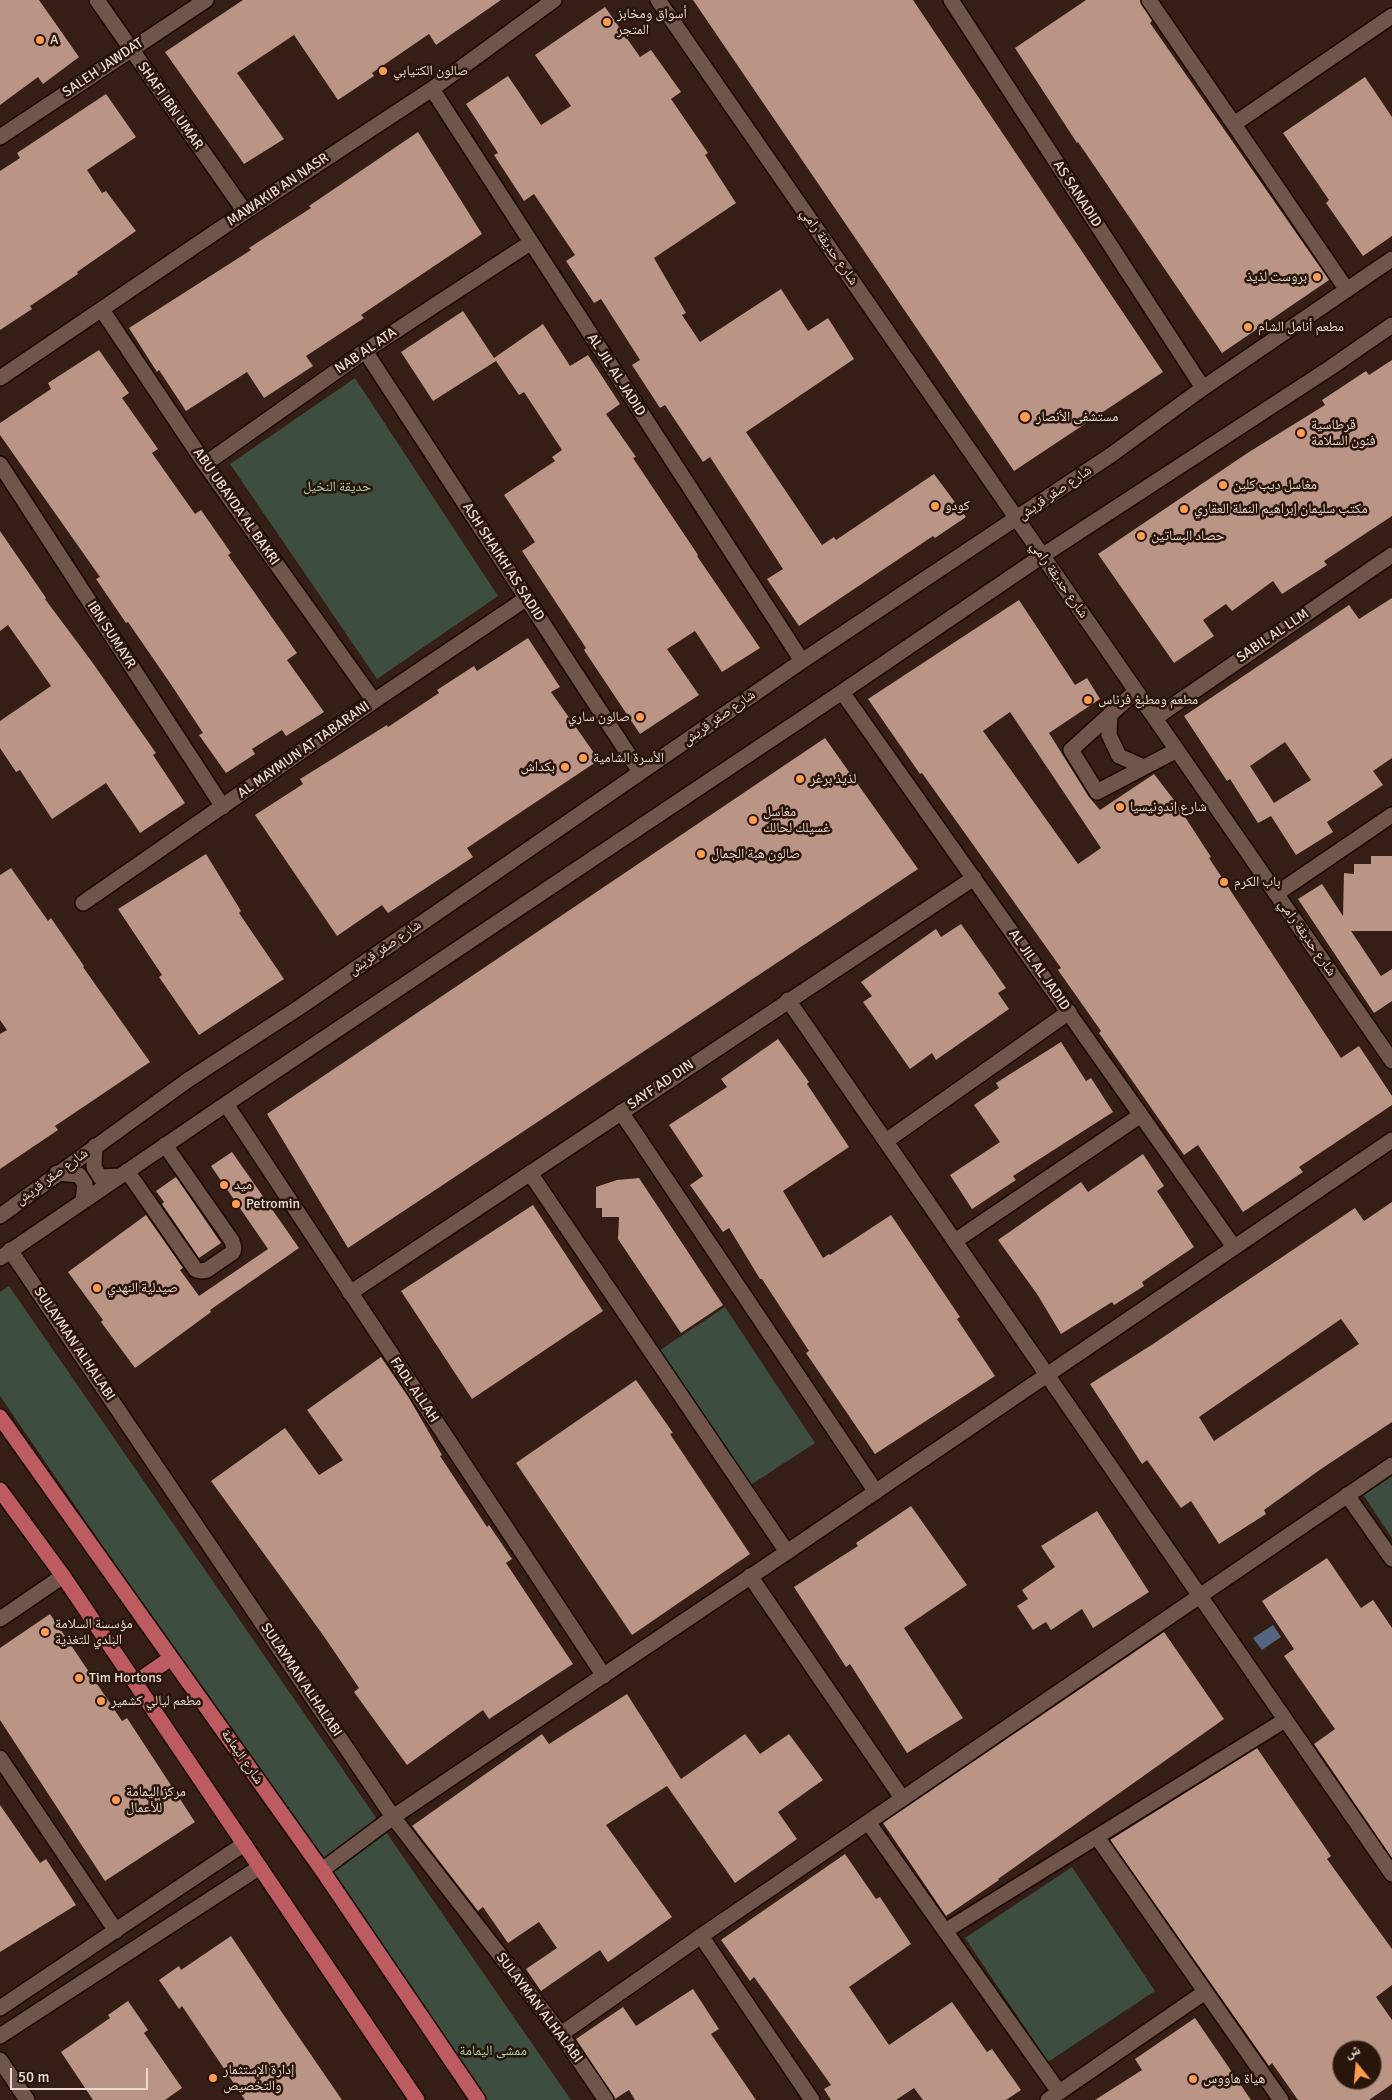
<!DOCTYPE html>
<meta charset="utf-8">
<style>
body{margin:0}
#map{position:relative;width:1392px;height:2100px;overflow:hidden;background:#341e15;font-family:Signika,"Noto Naskh Arabic",sans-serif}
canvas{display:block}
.north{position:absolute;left:1332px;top:2040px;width:50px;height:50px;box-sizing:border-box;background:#2a150b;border:1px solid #76645b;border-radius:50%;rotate:343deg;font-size:14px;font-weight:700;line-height:20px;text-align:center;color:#e9dad3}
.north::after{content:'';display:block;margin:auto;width:18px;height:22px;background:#fc9d52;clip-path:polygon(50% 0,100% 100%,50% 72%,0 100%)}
.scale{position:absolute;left:10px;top:2068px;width:138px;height:22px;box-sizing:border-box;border:2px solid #e9dad3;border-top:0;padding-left:6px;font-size:15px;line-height:18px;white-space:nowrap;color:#e9dad3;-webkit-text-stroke:4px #2a150b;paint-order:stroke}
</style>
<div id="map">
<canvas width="1392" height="2100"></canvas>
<div class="north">ش</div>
<div class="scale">50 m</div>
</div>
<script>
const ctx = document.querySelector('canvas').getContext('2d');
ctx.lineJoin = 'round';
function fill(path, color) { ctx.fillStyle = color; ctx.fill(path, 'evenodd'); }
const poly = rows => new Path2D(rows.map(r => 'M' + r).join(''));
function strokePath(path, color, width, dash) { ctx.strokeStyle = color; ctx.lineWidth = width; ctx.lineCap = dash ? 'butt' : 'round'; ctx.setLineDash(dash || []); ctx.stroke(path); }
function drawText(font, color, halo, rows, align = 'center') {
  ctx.font = font + ' Signika,"Noto Naskh Arabic",sans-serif'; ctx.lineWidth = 5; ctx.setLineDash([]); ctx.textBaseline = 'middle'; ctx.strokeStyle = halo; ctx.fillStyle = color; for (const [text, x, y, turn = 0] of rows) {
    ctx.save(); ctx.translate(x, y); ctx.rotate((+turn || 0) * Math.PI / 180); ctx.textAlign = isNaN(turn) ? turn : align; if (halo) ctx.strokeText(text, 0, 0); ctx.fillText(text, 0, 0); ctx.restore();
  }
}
fill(poly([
 [355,378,498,596,377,679,230,464],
 [9,1286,571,2100,482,2100,0,1396,0,1292],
 [725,1307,815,1443,749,1486,660,1350],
 [1392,1473,1392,1538,1362,1493],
 [1072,1867,1155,1991,1048,2062,965,1938]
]), '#3d4d3f');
fill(poly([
 [1273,1625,1281,1637,1262,1650,1253,1638]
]), '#556481');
fill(poly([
 [0,0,39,0,79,57,43,84,38,77,0,105],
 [243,0,501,0,436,45,429,34,372,73,374,76,338,100,294,35,237,73,284,139,244,164,165,52],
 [693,0,913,0,1163,372,1014,471],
 [1086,0,1140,0,1152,21,1150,23,1329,280,1222,353,1078,142,1077,143,1015,48],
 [605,7,640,57,651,50,681,92,671,99,708,153,705,155,736,203,654,258,686,313,682,315,700,342,781,289,808,331,828,318,854,359,746,432,822,545,834,537,836,540,934,474,966,517,935,538,933,536,799,626,767,579,783,569,710,457,703,462,665,405,660,408,632,365,640,360,601,299,594,303,566,261,575,255,534,194,524,201,494,155,498,153,466,104,508,76,541,125,571,106,535,55],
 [1365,77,1392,117,1392,236,1363,256,1326,203,1329,200,1283,133],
 [106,94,136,137,87,170,102,193,106,191,136,231,77,272,78,274,30,306,32,309,0,330,0,171,20,158,17,153],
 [418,132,482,234,361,315,364,318,306,356,313,366,264,398,247,372,186,411,159,370,157,372,129,328,251,250,249,248,311,208,309,206],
 [463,311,496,361,433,401,401,352],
 [543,324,570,366,588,355,620,404,606,414,636,457,633,458,698,555,697,556,760,648,722,672,695,631,667,649,699,695,640,734,584,650,586,648,522,551,535,542,504,495,555,461,552,457,562,450,524,392,519,395,494,358],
 [99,350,129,393,122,398,158,449,152,453,195,514,201,510,231,553,228,555,297,653,287,660,324,712,286,736,282,730,252,749,255,754,226,773,199,735,203,733,170,683,128,622,126,623,96,579,100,577,0,435,0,423,51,389,48,383],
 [1392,360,1392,516,1324,561,1327,565,1282,594,1273,581,1232,611,1226,604,1203,620,1214,636,1174,663,1098,554,1249,452,1325,405,1322,400,1366,371,1369,375],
 [0,531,46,598,45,599,92,662,156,753,153,755,185,803,140,833,106,783,52,819,20,770,16,772,0,748,0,721,51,686,8,625,0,631],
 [1392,598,1392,758,1373,771,1383,785,1327,822,1333,832,1296,855,1271,816,1258,823,1230,779,1227,781,1184,716,1349,605,1359,619],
 [1285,742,1311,780,1274,803,1250,766],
 [1019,600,1075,685,1087,678,1100,699,1049,733,1089,797,1100,810,1154,774,1174,800,1211,857,1209,858,1341,1058,1359,1046,1392,1096,1392,1105,1299,1167,1303,1172,1243,1212,1198,1145,1184,1155,1099,1033,1101,1031,1058,970,1061,968,922,773,920,774,868,699],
 [1010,712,1101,848,1078,864,983,731],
 [528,638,560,687,551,692,599,760,467,848,473,857,388,913,382,905,337,936,255,815,303,784,300,779,387,725,388,727,439,693,437,690,474,666,477,671],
 [825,738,918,869,348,1248,267,1114],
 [206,854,241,911,239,913,284,979,199,1035,159,977,162,975,118,909],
 [1371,856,1392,856,1392,931,1351,931,1381,976,1392,969,1392,1001,1374,1013,1298,899,1322,884,1343,916,1344,873,1354,874,1354,864,1371,864],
 [11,868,48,921,51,918,84,966,83,967,150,1062,55,1126,58,1130,0,1169,0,1034,7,1030,0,1020,0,875],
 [961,924,1006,988,998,993,1009,1009,936,1060,932,1053,910,1069,863,1002,872,996,861,982,936,929,941,937],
 [778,1039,809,1082,807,1084,849,1147,783,1191,823,1258,829,1254,830,1255,891,1215,960,1317,957,1319,995,1376,875,1454,806,1353,809,1351,762,1279,760,1279,729,1228,723,1232,690,1185,703,1176,669,1125,727,1087,721,1079],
 [1061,1042,1086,1081,1091,1078,1113,1112,1013,1176,1016,1180,972,1209,950,1175,1000,1142,974,1105,999,1088,996,1083],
 [232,1152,299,1248,210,1310,211,1312,135,1368,101,1322,103,1320,68,1272,146,1215,183,1268,180,1270,199,1296,268,1249,211,1166],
 [1143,1154,1164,1186,1157,1191,1194,1247,1142,1282,1144,1286,1114,1305,1112,1302,1061,1334,1037,1294,998,1240,1081,1182,1088,1192],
 [176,1177,221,1243,199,1258,162,1204,164,1202,156,1191],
 [639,1178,723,1305,681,1333,618,1239,619,1217,602,1217,602,1208,596,1208,596,1187,617,1180],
 [1392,1202,1392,1422,1321,1469,1264,1510,1266,1514,1219,1544,1191,1501,1181,1508,1147,1460,1142,1464,1090,1384,1153,1344,1355,1208,1364,1221],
 [1341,1319,1359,1344,1214,1441,1199,1417],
 [533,1205,603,1311,472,1399,401,1291],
 [381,1357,409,1398,442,1455,440,1456,487,1527,489,1525,512,1559,506,1563,573,1664,489,1719,483,1710,407,1765,354,1692,359,1688,323,1635,211,1481,285,1428,319,1475,343,1460,307,1410],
 [636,1380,673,1433,670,1434,750,1554,632,1635,516,1463],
 [911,1506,967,1585,904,1628,963,1718,907,1753,850,1664,846,1667,794,1587,858,1546,856,1543],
 [1097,1511,1149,1592,1093,1628,1082,1609,1051,1630,1046,1622,1033,1630,1017,1606,1028,1599,1022,1590,1055,1567,1041,1546],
 [1327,1558,1361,1608,1373,1600,1392,1628,1392,1858,1314,1744,1335,1729,1284,1656,1294,1649,1262,1601],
 [50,1614,122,1721,127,1718,195,1822,105,1881,0,1720,0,1648],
 [1164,1632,1224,1719,998,1879,999,1880,946,1916,883,1823],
 [627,1694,681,1779,745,1734,760,1754,789,1734,823,1780,778,1812,797,1839,735,1883,667,1786,606,1825,672,1917,608,1962,600,1950,541,1991,526,1969,557,1948,539,1922,508,1943,483,1907,478,1911,412,1826,542,1734,549,1744],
 [1257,1748,1331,1856,1327,1859,1392,1949,1392,1985,1376,1997,1392,2020,1392,2084,1369,2100,1298,2100,1272,2063,1269,2066,1110,1840],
 [1342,2050,1372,2050,1372,2080,1342,2080],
 [0,1805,40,1863,46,1859,76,1905,0,1952],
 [845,1854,876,1899,880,1897,911,1944,849,1987,889,2045,952,2002,987,2052,992,2049,1021,2090,1006,2100,923,2100,914,2088,896,2100,831,2100,824,2089,831,2085,754,1977,750,1981,721,1940],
 [231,1936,283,2014,342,2100,245,2100,182,2006,179,2009,159,1980,179,1966,181,1970],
 [693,1989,719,2029,711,2034,756,2100,635,2100,629,2090,615,2099,576,2039,623,2007,636,2026],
 [128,2001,148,2030,144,2033,182,2088,165,2100,93,2100,61,2052,110,2018,108,2015],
 [1195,2018,1251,2100,1095,2100,1142,2070,1135,2059]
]), '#ba9484');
const minor = poly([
 [97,0,245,212],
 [658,0,1392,1061],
 [951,0,1203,388],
 [1149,0,1347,290],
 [432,89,802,661],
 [1234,124,1392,16],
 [0,137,206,0],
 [102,310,205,464,374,701],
 [365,351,640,772],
 [0,378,245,212,432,89,554,0],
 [0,464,223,807],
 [205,464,365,351,530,243],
 [1136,691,1071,750,1097,792,1177,750],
 [842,692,1234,1247],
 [1110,714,1109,735,1119,756,1144,767],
 [1155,718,1392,555],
 [1276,894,1392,815],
 [83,903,374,701,527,598],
 [788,1000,1392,1874],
 [226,1104,604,1676],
 [621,1112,876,1492],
 [886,1141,1069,1012],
 [95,1146,94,1167,100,1177,119,1176],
 [127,1171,196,1270,201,1271,207,1270,233,1252,234,1248,232,1241,165,1145],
 [57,1173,79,1175,85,1184,83,1201],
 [530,1173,787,1552],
 [0,1216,188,1080,300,1007,802,661,1111,455,1203,388,1392,259],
 [955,1241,1141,1115],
 [10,1250,393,1817,561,2034,606,2100],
 [0,1258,226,1104,842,692,1042,556,1330,368,1392,325],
 [350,1293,974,878],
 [1347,1495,1392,1559],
 [750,1576,902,1798],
 [0,1619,63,1576],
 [0,1758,116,1931],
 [868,1822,1059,2092],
 [1097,1837,1281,2100],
 [322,1870,393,1817,787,1552,1392,1140],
 [945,1931,1285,1720],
 [701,1936,812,2100],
 [0,2008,244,1844],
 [561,2034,701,1936,1392,1465],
 [0,2036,260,1867],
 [0,2060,27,2100],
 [1048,2100,1205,1992]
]);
const major = poly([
 [0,1417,322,1870,478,2100],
 [0,1490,63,1576,417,2100],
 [135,1683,171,1658]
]);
strokePath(minor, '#1b0802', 18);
strokePath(major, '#1b0802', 18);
strokePath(minor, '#6f554a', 15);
strokePath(major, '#bc5c61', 15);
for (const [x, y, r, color] of [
 [607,22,5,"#fc9d52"],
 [40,40,5,"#fc9d52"],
 [383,71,5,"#fc9d52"],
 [1317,277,5,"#fc9d52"],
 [1248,327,5,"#fc9d52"],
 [1025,417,6,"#fc9d52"],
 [1301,433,5,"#fc9d52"],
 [1223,485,5,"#fc9d52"],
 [935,506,5,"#fc9d52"],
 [1184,509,5,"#fc9d52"],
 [1141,536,5,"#fc9d52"],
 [1088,700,5,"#fc9d52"],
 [640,717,5,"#fc9d52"],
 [583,758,5,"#fc9d52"],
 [565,767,5,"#fc9d52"],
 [800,779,5,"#fc9d52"],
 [1120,807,5,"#fc9d52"],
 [753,820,5,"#fc9d52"],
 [701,854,5,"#fc9d52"],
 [1224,882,5,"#fc9d52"],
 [224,1185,5,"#fc9d52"],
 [236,1204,5,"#fc9d52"],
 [97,1288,5,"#fc9d52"],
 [45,1632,5,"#fc9d52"],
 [79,1678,5,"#fc9d52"],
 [101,1701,5,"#fc9d52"],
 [116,1800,5,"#fc9d52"],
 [213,2078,5,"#fc9d52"],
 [1193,2079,5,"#fc9d52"]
]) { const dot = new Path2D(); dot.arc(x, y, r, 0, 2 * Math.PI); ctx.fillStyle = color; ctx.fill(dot); strokePath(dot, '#2a150b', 2); }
drawText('14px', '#e9dad3', '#2a150b', [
 ["أسواق ومخابز",617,14],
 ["المتجر",617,30],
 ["A",50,40],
 ["صالون الكتيابي",393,71],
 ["بروست لذيذ",1307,277,"right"],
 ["مطعم أنامل الشام",1258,327],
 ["مستشفى الأنصار",1036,417],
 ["قرطاسية",1311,425],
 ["فنون السلامة",1311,441],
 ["مغاسل ديب كلين",1233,485],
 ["كودو",945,506],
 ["مكتب سليمان إبراهيم النملة العقاري",1194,509],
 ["حصاد البساتين",1151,536],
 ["مطعم ومطبغ فرناس",1098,700],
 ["صالون ساري",630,717,"right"],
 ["الأسرة الشامية",593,758],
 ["بكداش",555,767,"right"],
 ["لذيذ برغر",810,779],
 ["شارع إندونيسيا",1130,807],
 ["مغاسل",763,812],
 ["غسيلك لحالك",763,828],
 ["صالون هبة الجمال",711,854],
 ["باب الكرم",1234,882],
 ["ميد",234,1185],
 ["Petromin",246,1204],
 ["صيدلية النهدي",107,1288],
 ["مؤسسة السلامة",55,1624],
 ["البلدي للتغذية",55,1640],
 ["Tim Hortons",89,1678],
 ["مطعم ليالي كشمير",111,1701],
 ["مركز اليمامة",126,1792],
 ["للأعمال",126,1808],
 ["إدارة الإستثمار",223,2070],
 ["والتخصيص",223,2086],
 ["هياة هاووس",1203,2079]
], 'left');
drawText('14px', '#e9dad3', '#2a150b', [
 ["SALEH JAWDAT",103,68,-34],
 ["SHAFI IBN UMAR",170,106,55],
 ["MAWAKIB AN NASR",278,190,-34],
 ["AS SANADID",1077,194,57],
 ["شارع حديقة رامي",829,247,55],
 ["NAB AL ATA",366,351,-34],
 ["AL JIL AL JADID",616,375,57],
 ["شارع صقر قريش",1055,493,-34],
 ["ABU UBAYDA AL BAKRI",236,507,55],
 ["ASH SHAIKH AS SADID",503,562,57],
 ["شارع حديقة رامي",1059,580,55],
 ["IBN SUMAYR",111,635,57],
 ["SABIL AL LLM",1273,636,-34],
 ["شارع صقر قريش",719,718,-35],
 ["AL MAYMUN AT TABARANI",304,750,-35],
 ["شارع حديقة رامي",1307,938,55],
 ["شارع صقر قريش",385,948,-35],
 ["AL JIL AL JADID",1039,970,55],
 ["SAYF AD DIN",661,1085,-34],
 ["شارع صقر قريش",52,1177,-36],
 ["SULAYMAN ALHALABI",74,1344,56],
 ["FADL ALLAH",414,1390,56],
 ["SULAYMAN ALHALABI",301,1680,56],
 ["شارع اليمامة",242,1757,55],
 ["SULAYMAN ALHALABI",539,2008,53]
]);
drawText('14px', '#a1d4a8', '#2a150b', [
 ["حديقة النخيل",337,487],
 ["ممشى اليمامة",493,2051]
]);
</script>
